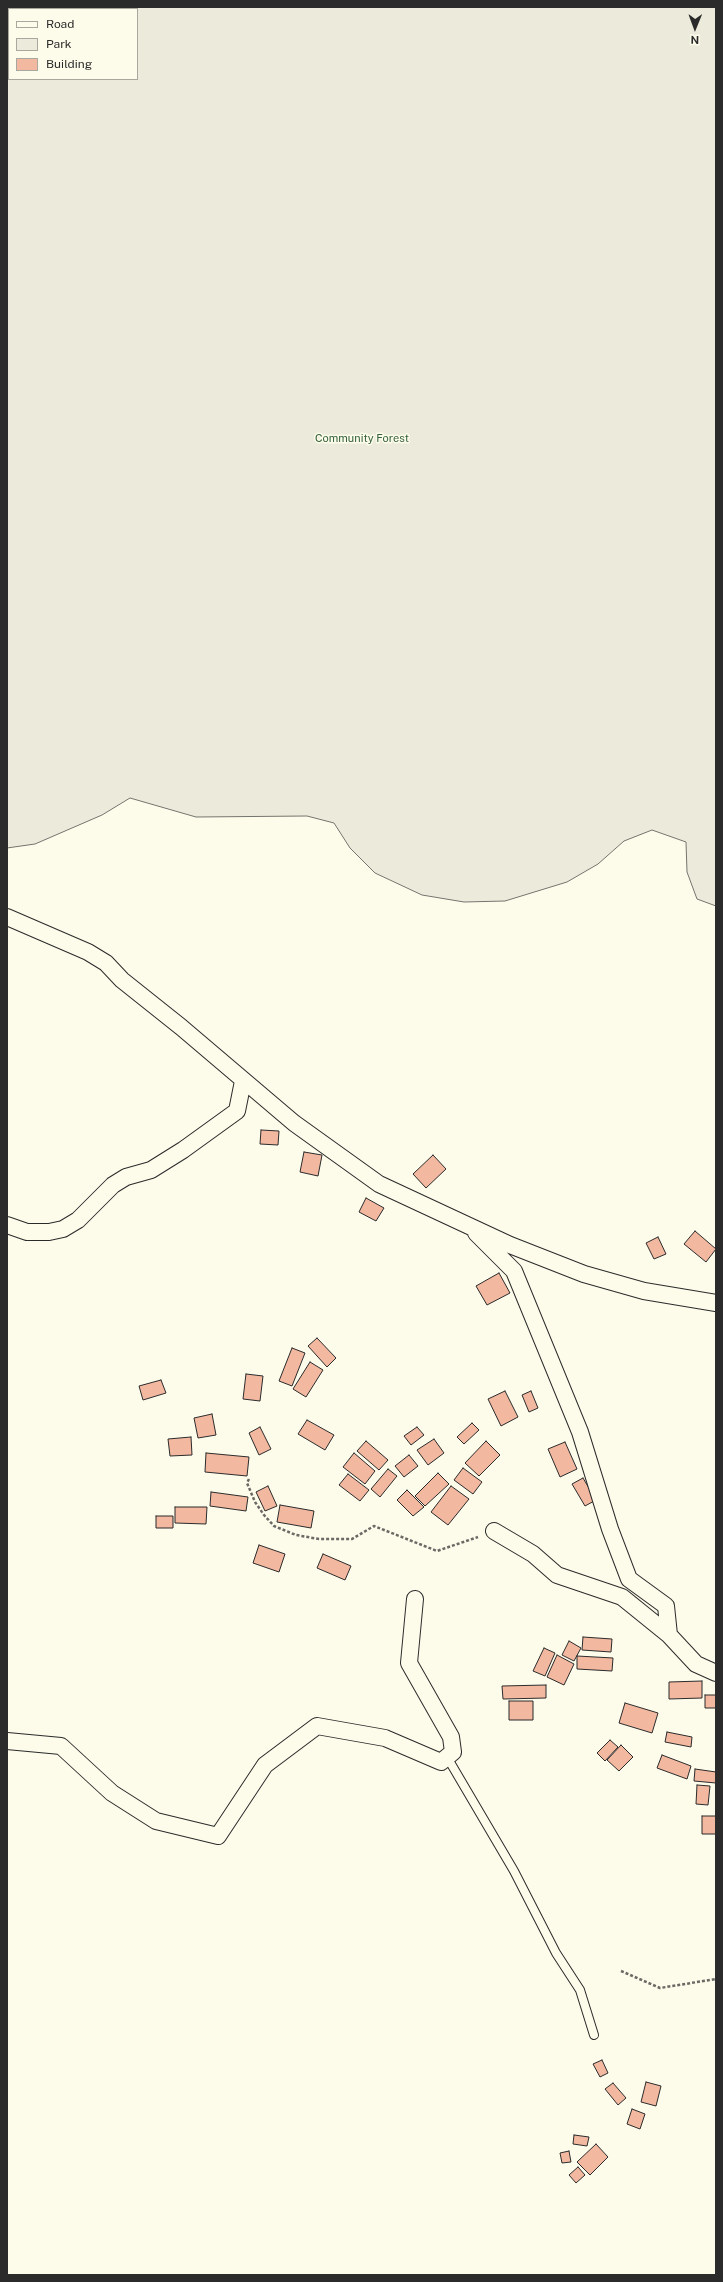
<!DOCTYPE html>
<style>
body{margin:0}
#map{position:relative;width:723px;height:2282px;overflow:hidden;background:#fdfbea;font-family:"Public Sans",sans-serif}
canvas{display:block}
.frame{position:absolute;inset:0;border:8px solid #2b2b2b;pointer-events:none}
.legend{position:absolute;left:8px;top:8px;width:130px;height:72px;box-sizing:border-box;background:#fdfbea;border:1px solid #a9a89e;margin:0;padding:5px 7px;list-style:none;font-size:12px;color:#2b2b2b}
.legend li{display:flex;align-items:center;gap:8px;height:20px}
.legend b{width:20px;border:1px solid #a9a89e}
.north{position:absolute;left:675px;top:8px;width:40px;height:40px;-webkit-text-stroke:3px #fdfbea;paint-order:stroke;rotate:181deg;font-size:11px;font-weight:700;line-height:16px;text-align:center;color:#2b2b2b}
.north::after{content:'';display:block;margin:auto;width:14px;height:18px;background:#2b2b2b;clip-path:polygon(50% 0,100% 100%,50% 72%,0 100%)}
</style>
<div id="map">
<canvas width="723" height="2282"></canvas>
<div class="frame"></div>
<ul class="legend">
<li><b style="height:5px;background:#fdfbea"></b>Road</li>
<li><b style="height:11px;background:#ecebdb"></b>Park</li>
<li><b style="height:11px;background:#f2b8a0"></b>Building</li>
</ul>
<div class="north">N</div>
</div>
<script>
const ctx = document.querySelector('canvas').getContext('2d');
ctx.lineJoin = 'round';
function fill(path, color) { ctx.fillStyle = color; ctx.fill(path, 'evenodd'); }
const poly = rows => new Path2D(rows.map(r => 'M' + r).join(''));
function strokePath(path, color, width, dash) { ctx.strokeStyle = color; ctx.lineWidth = width; ctx.lineCap = dash ? 'butt' : 'round'; ctx.setLineDash(dash || []); ctx.stroke(path); }
function drawText(font, color, halo, rows, align = 'center') {
  ctx.font = font + ' "Public Sans",sans-serif'; ctx.lineWidth = 3; ctx.setLineDash([]); ctx.textBaseline = 'middle'; ctx.strokeStyle = halo; ctx.fillStyle = color; for (const [text, x, y, turn = 0] of rows) {
    ctx.save(); ctx.translate(x, y); ctx.rotate((+turn || 0) * Math.PI / 180); ctx.textAlign = isNaN(turn) ? turn : align; if (halo) ctx.strokeText(text, 0, 0); ctx.fillText(text, 0, 0); ctx.restore();
  }
}
const green = poly([
 [7,7,716,7,716,906,697,899,687,872,686,842,652,830,624,841,598,864,567,882,505,901,464,902,422,895,375,873,350,848,334,823,307,816,196,817,130,798,102,815,35,844,7,848,7,7],
 [9,9,137,9,137,79,9,79,9,9]
]);
fill(green, '#ecebdb');
strokePath(green, '#74746e', 1);
const building = poly([
 [261,1130,279,1131,278,1145,260,1144,261,1130],
 [304,1152,322,1155,318,1176,300,1172,304,1152],
 [433,1155,446,1169,426,1188,413,1174,433,1155],
 [366,1198,384,1208,376,1221,359,1212,366,1198],
 [695,1231,716,1249,706,1262,684,1244,695,1231],
 [658,1237,666,1254,654,1259,646,1243,658,1237],
 [499,1273,510,1293,487,1305,476,1286,499,1273],
 [317,1338,336,1358,327,1367,308,1346,317,1338],
 [292,1348,305,1353,292,1386,279,1381,292,1348],
 [310,1362,323,1370,306,1397,293,1389,310,1362],
 [246,1374,263,1376,260,1401,243,1399,246,1374],
 [161,1380,166,1393,143,1400,139,1386,161,1380],
 [505,1391,518,1417,501,1426,488,1399,505,1391],
 [531,1391,538,1408,529,1412,522,1395,531,1391],
 [212,1414,216,1435,198,1438,194,1418,212,1414],
 [307,1420,334,1435,325,1450,298,1434,307,1420],
 [472,1423,479,1430,464,1444,457,1437,472,1423],
 [260,1427,271,1449,259,1455,249,1433,260,1427],
 [417,1427,424,1435,411,1445,404,1436,417,1427],
 [191,1437,192,1455,170,1456,168,1439,191,1437],
 [434,1439,444,1453,428,1465,417,1450,434,1439],
 [366,1441,388,1460,379,1470,357,1451,366,1441],
 [486,1441,500,1455,479,1476,465,1463,486,1441],
 [565,1442,577,1469,560,1477,548,1449,565,1442],
 [206,1453,249,1457,247,1476,205,1472,206,1453],
 [354,1453,375,1471,365,1484,343,1467,354,1453],
 [409,1455,418,1466,404,1477,395,1466,409,1455],
 [463,1468,482,1482,473,1494,454,1480,463,1468],
 [388,1469,397,1476,380,1497,371,1489,388,1469],
 [438,1473,449,1484,425,1506,415,1496,438,1473],
 [348,1474,369,1490,360,1501,339,1485,348,1474],
 [583,1478,596,1500,585,1506,572,1484,583,1478],
 [268,1486,277,1506,265,1511,256,1492,268,1486],
 [451,1486,469,1499,448,1525,431,1512,451,1486],
 [407,1490,424,1507,413,1516,397,1500,407,1490],
 [211,1492,248,1497,246,1511,210,1506,211,1492],
 [280,1505,314,1511,311,1528,277,1522,280,1505],
 [175,1507,207,1507,206,1524,175,1523,175,1507],
 [156,1516,173,1516,173,1528,156,1528,156,1516],
 [259,1545,285,1554,279,1572,253,1563,259,1545],
 [323,1554,351,1566,345,1580,317,1568,323,1554],
 [583,1637,612,1639,611,1652,582,1650,583,1637],
 [569,1641,581,1648,574,1661,562,1655,569,1641],
 [544,1648,555,1653,545,1676,533,1671,544,1648],
 [557,1655,574,1664,564,1685,547,1677,557,1655],
 [577,1656,613,1658,612,1671,577,1669,577,1656],
 [702,1681,702,1698,669,1699,669,1682,702,1681],
 [546,1685,546,1698,503,1699,502,1686,546,1685],
 [705,1695,716,1695,716,1708,705,1708,705,1695],
 [509,1701,533,1701,533,1720,509,1720,509,1701],
 [625,1703,658,1713,652,1733,619,1723,625,1703],
 [667,1732,692,1737,691,1747,665,1742,667,1732],
 [610,1740,618,1747,605,1761,597,1753,610,1740],
 [621,1745,633,1757,619,1771,607,1760,621,1745],
 [662,1755,691,1766,687,1779,657,1768,662,1755],
 [695,1769,716,1772,716,1783,694,1781,695,1769],
 [697,1785,710,1786,708,1805,696,1804,697,1785],
 [702,1816,716,1816,716,1834,702,1834,702,1816],
 [602,2060,608,2073,600,2077,593,2064,602,2060],
 [646,2082,661,2086,656,2106,641,2102,646,2082],
 [613,2083,626,2098,618,2105,605,2089,613,2083],
 [632,2109,645,2114,640,2129,627,2124,632,2109],
 [574,2135,589,2137,587,2146,573,2144,574,2135],
 [596,2144,608,2157,590,2175,577,2162,596,2144],
 [569,2151,571,2162,562,2163,560,2153,569,2151],
 [578,2167,585,2175,576,2183,569,2175,578,2167]
]);
fill(building, '#f2b8a0');
strokePath(building, '#2b2b2b', 1);
const service = poly([
 [447,1757,514,1871,556,1953,580,1990,594,2035]
]);
const minor = poly([
 [7,917,88,952,106,963,122,980,181,1027,294,1123,379,1184,510,1245,584,1274,644,1291,716,1303],
 [7,1225,27,1232,49,1232,63,1229,78,1220,113,1185,126,1177,151,1170,183,1150,237,1111,243,1081],
 [476,1233,514,1271,580,1432,610,1529,629,1579,666,1606,669,1635,696,1664,716,1673],
 [494,1531,533,1554,557,1575,622,1597,669,1635],
 [7,1741,61,1746,112,1793,156,1821,218,1836,265,1765,317,1726,385,1738,441,1762,453,1752,451,1737,409,1663,415,1599]
]);
strokePath(service, '#2b2b2b', 10);
strokePath(minor, '#2b2b2b', 18);
strokePath(poly([
 [249,1479,247,1483,255,1502,264,1515,274,1526,296,1535,319,1539,352,1539,374,1526,437,1551,478,1537],
 [621,1971,660,1988,716,1979]
]), '#6a6964', 2.5, [3, 2]);
strokePath(service, '#fdfbea', 8);
strokePath(minor, '#fdfbea', 16);
drawText('11px', '#34623c', '#fdfbea', [
 ["Community Forest",362,439]
]);
</script>
